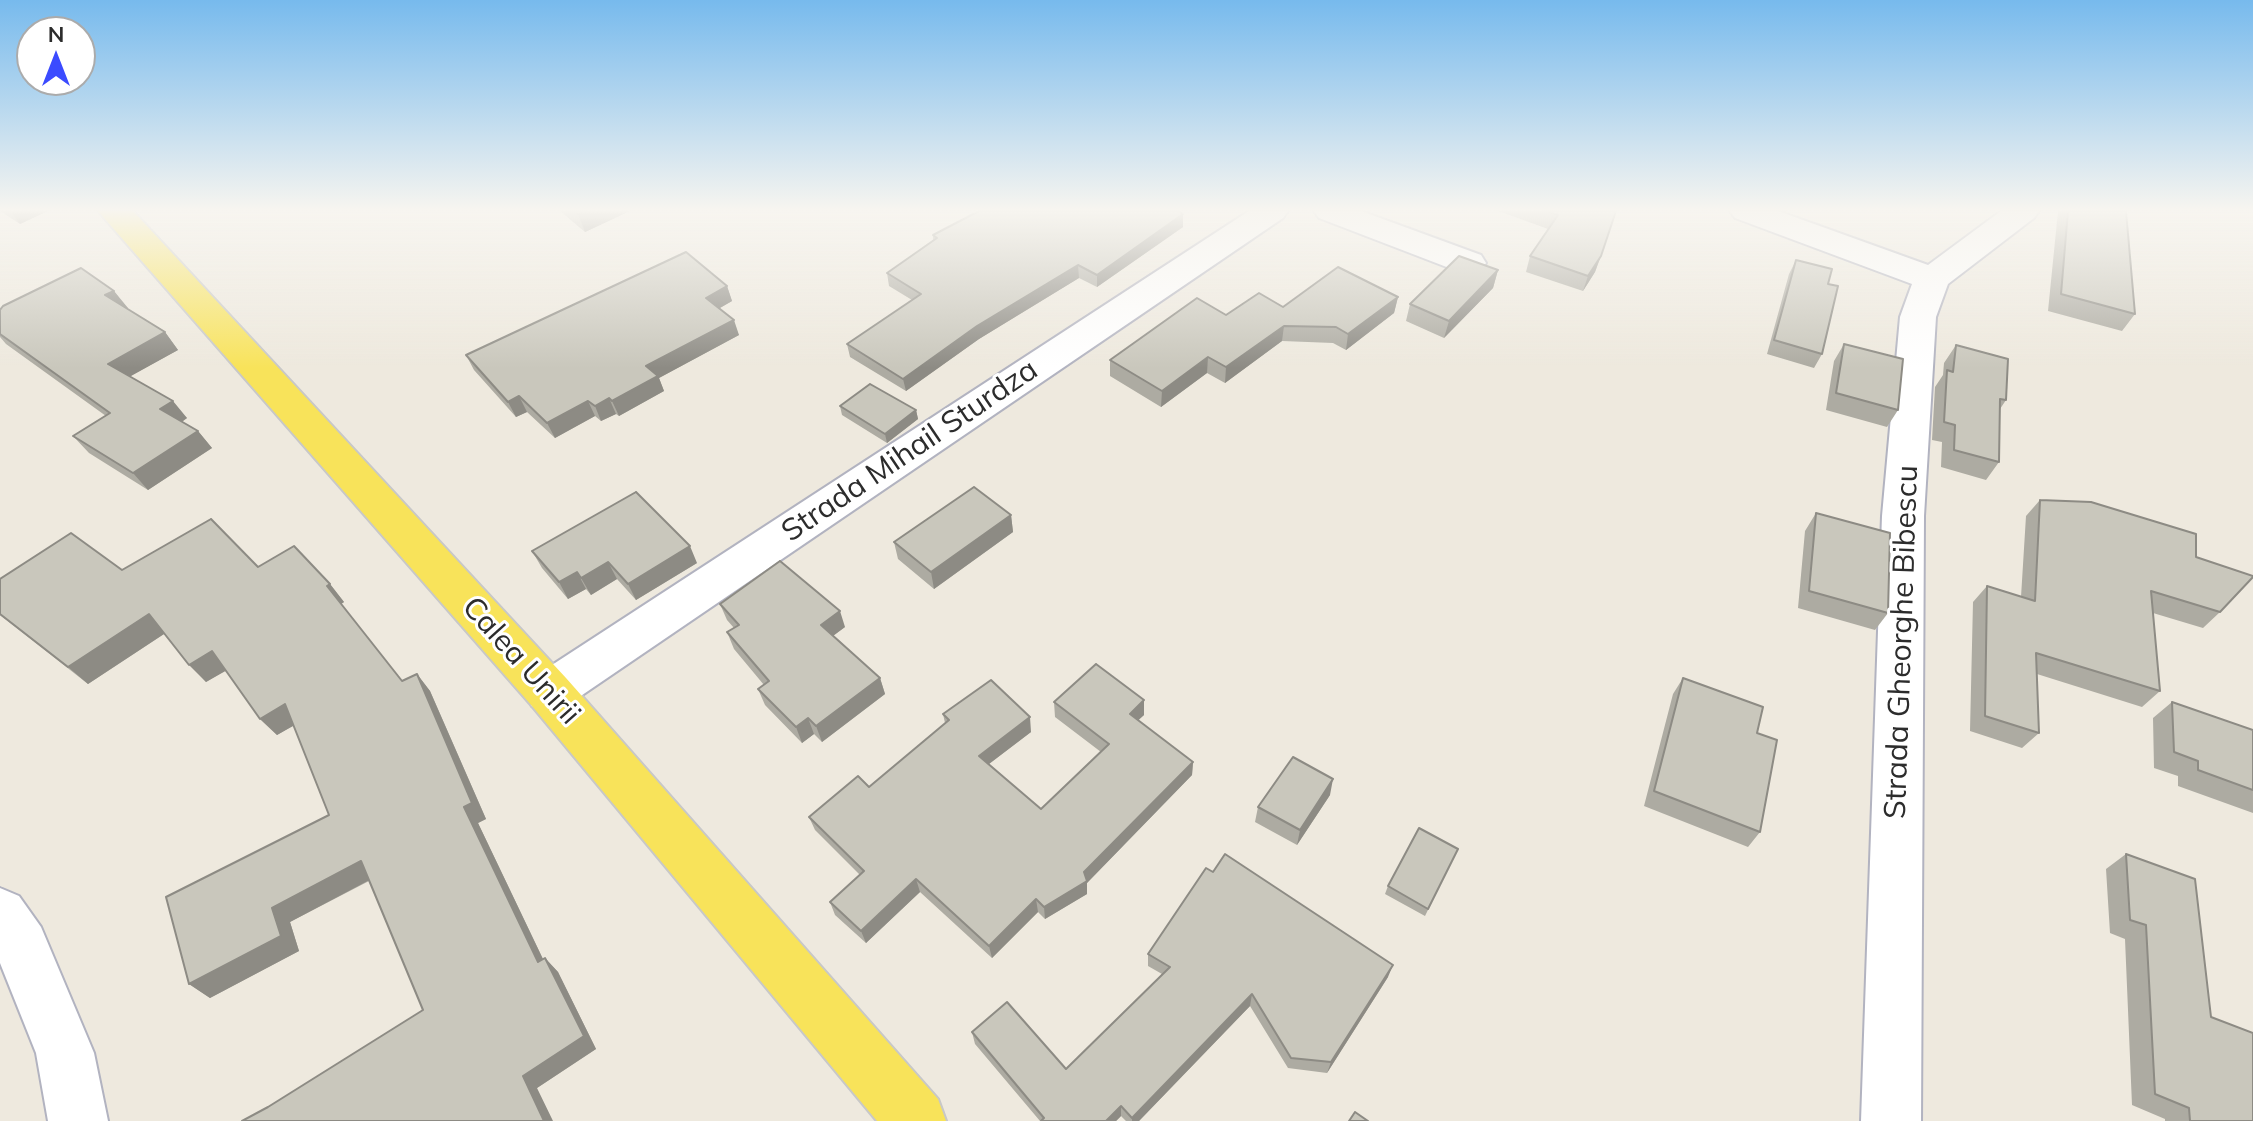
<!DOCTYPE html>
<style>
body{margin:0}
#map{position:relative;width:2253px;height:1121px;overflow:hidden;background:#eee9de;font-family:Mulish,sans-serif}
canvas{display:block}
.north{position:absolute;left:16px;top:16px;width:80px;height:80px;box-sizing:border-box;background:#fff;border:2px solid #ababab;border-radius:50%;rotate:0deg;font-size:22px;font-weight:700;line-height:32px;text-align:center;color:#2c2c2c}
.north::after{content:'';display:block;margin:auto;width:28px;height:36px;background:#3b4bff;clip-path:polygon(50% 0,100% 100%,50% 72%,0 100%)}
</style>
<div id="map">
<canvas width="2253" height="1121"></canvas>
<div class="north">N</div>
</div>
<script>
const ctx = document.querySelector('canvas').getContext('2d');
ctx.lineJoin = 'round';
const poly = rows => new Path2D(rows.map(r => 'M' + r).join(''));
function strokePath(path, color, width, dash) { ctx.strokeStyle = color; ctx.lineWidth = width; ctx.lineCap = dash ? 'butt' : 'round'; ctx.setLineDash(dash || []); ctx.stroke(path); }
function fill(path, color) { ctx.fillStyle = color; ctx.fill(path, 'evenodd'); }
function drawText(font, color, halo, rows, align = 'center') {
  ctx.font = font + ' Mulish,sans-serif'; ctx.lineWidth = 6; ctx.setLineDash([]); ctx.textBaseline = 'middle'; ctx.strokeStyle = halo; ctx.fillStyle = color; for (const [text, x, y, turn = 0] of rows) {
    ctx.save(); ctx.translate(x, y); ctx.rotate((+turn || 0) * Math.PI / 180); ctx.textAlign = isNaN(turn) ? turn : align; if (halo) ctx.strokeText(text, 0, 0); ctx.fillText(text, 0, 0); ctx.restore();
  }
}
const minor = poly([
 [1249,211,1288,211,1283,218,566,706,549,712,532,706,525,692,532,678,1249,211],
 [1314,211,1361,211,1481,255,1486,263,1481,271,1469,274,1457,271,1319,218,1314,211],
 [1730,211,1778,211,1928,265,2001,211,2039,211,2034,218,1948,284,1936,317,1924,516,1921,1121,1861,1121,1882,516,1900,317,1912,284,1735,218,1730,211],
 [0,888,19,896,41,927,94,1053,108,1121,48,1121,36,1053,0,963,0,888]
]);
const major = poly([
 [98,211,133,211,566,678,938,1099,946,1121,877,1121,532,706,98,211]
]);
strokePath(minor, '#b2b3c0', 4);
strokePath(major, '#c8c8c8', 4);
fill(minor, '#fff');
fill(major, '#f8e35a');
fill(poly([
 [0,211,48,211,20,224],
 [560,211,630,211,585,232],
 [1498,211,1616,211,1595,272,1583,291,1526,272,1530,256,1548,229],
 [2058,211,2126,211,2135,314,2122,331,2048,311],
 [1183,214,1183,227,1097,287,1079,278,979,339,906,391,850,357,847,344,912,300,889,286,887,273,933,240,933,235],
 [1796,260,1828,284,1822,354,1814,368,1767,354,1789,274],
 [1498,270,1493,288,1444,338,1406,321,1410,304],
 [727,286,732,301,720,308,739,335,659,378,664,391,619,416,616,414,601,421,595,416,555,438,527,412,516,417,474,370,466,355],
 [114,291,127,309,165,332,178,350,130,376,187,418,182,422,198,431,212,448,148,490,89,453,73,436,106,416,6,344,0,337,0,310],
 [1398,297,1394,313,1346,350,1333,343,1282,341,1225,383,1207,373,1161,407,1110,376,1110,360,1226,315,1283,307],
 [1844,344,1898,410,1887,427,1826,410,1834,361],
 [1956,345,2006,400,2000,409,1999,462,1986,480,1941,467,1942,442,1932,440,1935,387,1943,375,1944,363],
 [840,406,916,410,918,419,887,443,842,415],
 [2040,500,2196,557,2220,612,2203,628,2153,613,2160,691,2142,707,2037,674,2039,733,2022,748,1970,731,1973,602,1987,586,2021,597,2026,516],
 [1816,513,1888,613,1875,630,1798,608,1805,531],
 [1011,515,1013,532,934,589,898,559,894,542],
 [532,551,697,563,636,600,617,579,591,595,586,589,568,599,542,568],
 [258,567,330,584,344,602,341,604,402,681,417,674,430,691,486,819,478,823,543,959,545,958,558,972,596,1049,537,1088,268,1107,423,1010,369,881,290,922,299,951,210,998,189,984,329,815,294,725,277,735,260,719,226,670,206,682,164,634,88,684,0,615,0,579,122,570],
 [720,604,845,627,833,636,880,678,885,694,822,742,814,734,802,743,765,705,758,689,764,685,734,649,727,632,734,628,727,620],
 [1683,678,1757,733,1760,832,1748,847,1644,806,1673,694],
 [1144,700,1144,715,1138,720,1193,762,1192,775,1087,883,1087,894,1045,919,1038,912,992,958,920,892,866,943,835,915,830,902,860,875,815,830,809,817,869,787,945,723,943,714,1031,732,989,764,1041,809,1101,752,1055,717,1054,702],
 [2172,702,2253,730,2253,813,2178,786,2178,776,2154,768,2153,718],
 [1330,795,1297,845,1255,822,1258,807],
 [1458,849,1425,916,1385,894,1388,886],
 [2126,854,2211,1017,2253,1121,2165,1121,2165,1119,2132,1105,2125,939,2110,933,2106,869],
 [1148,954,1388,977,1327,1073,1288,1068,1250,1006,1139,1121,1126,1121,1121,1116,1116,1121,1040,1121,975,1044,972,1032,1066,1069,1162,974,1148,966]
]), '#adaba2');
fill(poly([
 [10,211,48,211,20,224],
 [586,211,630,211,585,232,578,214],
 [1183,214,1183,227,1097,287,1097,275],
 [1601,256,1595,272,1583,291,1588,276],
 [1078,265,1079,278,979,339,906,391,903,379,977,326],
 [1498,270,1493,288,1444,338,1449,321],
 [727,286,732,301,711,313,706,298],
 [114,291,128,308,119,313,105,295],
 [1398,297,1394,313,1346,350,1348,334],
 [734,320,739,335,659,378,664,391,619,416,612,401,646,366],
 [1284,326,1282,341,1225,383,1226,367],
 [165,332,178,350,122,381,108,364],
 [1208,357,1207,373,1161,407,1162,391],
 [519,396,527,412,516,417,508,402],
 [609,398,616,414,601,421,595,406],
 [173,401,187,418,174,427,160,409],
 [588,401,595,416,555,438,547,423],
 [916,410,918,419,887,443,885,434],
 [198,431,212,448,148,490,133,473],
 [1011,515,1013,532,934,589,931,572],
 [690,546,697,563,636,600,628,584],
 [608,562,617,579,591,595,581,578],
 [577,572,586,589,568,599,559,582],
 [330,584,344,602,341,604,327,586],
 [840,611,845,627,826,641,821,625],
 [149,614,167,632,88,684,68,667],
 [212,651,229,669,206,682,189,665],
 [417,674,430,691,486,819,478,823,551,976,538,962,464,807],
 [880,678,885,694,822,742,816,726],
 [1144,700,1144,715,1130,728,1130,714],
 [285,704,302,721,277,735,260,719],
 [1030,717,1031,732,981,770,979,756],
 [808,718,814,734,802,743,796,727],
 [1193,762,1192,775,1087,883,1087,894,1045,919,1044,907,1084,872],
 [1333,779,1330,795,1297,845,1300,830],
 [361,861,377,876,290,922,299,951,210,998,189,984,272,908],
 [916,879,920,892,866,943,861,931],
 [1036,899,1038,912,992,958,989,946],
 [545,958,558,972,596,1049,537,1088,553,1121,544,1121,523,1076],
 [1393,965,1388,977,1327,1073,1331,1062],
 [1252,994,1250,1006,1139,1121,1132,1121,1132,1118],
 [1121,1106,1121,1116,1116,1121,1106,1121]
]), '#8d8b84');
const building = poly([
 [573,211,586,211,578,214,573,211],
 [979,211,1178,211,1183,214,1097,275,1078,265,977,326,903,379,847,344,921,294,887,273,937,238,933,235,979,211],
 [1545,211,1616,211,1601,256,1588,276,1530,256,1558,215,1545,211],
 [2068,211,2126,211,2135,314,2061,294,2068,211],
 [686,252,727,286,706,298,734,320,646,366,658,376,612,401,609,398,595,406,588,401,547,423,519,396,508,402,466,355,686,252],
 [1459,256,1498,270,1449,321,1410,304,1459,256],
 [1796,260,1832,269,1828,284,1838,286,1822,354,1774,340,1796,260],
 [1338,267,1398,297,1348,334,1336,327,1284,326,1226,367,1208,357,1162,391,1110,360,1197,298,1226,315,1259,293,1283,307,1338,267],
 [81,268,114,291,105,295,165,332,108,364,173,401,160,409,198,431,133,473,73,436,110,413,0,334,0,310,3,306,81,268],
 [1844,344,1903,359,1898,410,1836,393,1844,344],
 [1956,345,2008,359,2006,400,2000,399,1999,462,1954,450,1955,425,1944,422,1947,370,1953,372,1956,345],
 [870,384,916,410,885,434,840,406,870,384],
 [974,487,1011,515,931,572,894,542,974,487],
 [636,492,690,546,628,584,608,562,581,578,577,572,559,582,532,551,636,492],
 [2040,500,2091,502,2196,534,2196,557,2253,576,2253,577,2220,612,2151,591,2160,691,2036,653,2039,733,1985,716,1987,586,2035,601,2040,500],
 [1816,513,1890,533,1888,613,1809,591,1816,513],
 [211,519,258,567,294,546,330,584,327,586,402,681,417,674,472,803,464,807,538,962,545,958,584,1036,523,1076,544,1121,242,1121,268,1107,423,1010,361,861,272,908,281,936,189,984,166,897,329,815,285,704,260,719,212,651,189,665,149,614,68,667,0,614,0,579,71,533,122,570,211,519],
 [780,561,840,611,821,625,880,678,816,726,808,718,796,727,758,689,769,681,727,632,739,625,720,604,780,561],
 [1096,664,1144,700,1130,714,1193,762,1084,872,1087,881,1044,907,1036,899,989,946,916,879,861,931,830,902,864,871,809,817,858,776,869,787,949,720,943,714,991,680,1030,717,979,756,1041,809,1109,744,1054,702,1096,664],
 [1683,678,1763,707,1757,733,1777,740,1760,832,1654,791,1683,678],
 [2172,702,2253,730,2253,790,2198,770,2198,761,2174,752,2172,702],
 [1293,757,1333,779,1300,830,1258,807,1293,757],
 [1419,828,1458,849,1428,909,1388,886,1419,828],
 [1225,854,1393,965,1331,1062,1291,1058,1252,994,1132,1118,1121,1106,1106,1121,1041,1121,1044,1118,972,1032,1007,1002,1066,1069,1170,967,1148,954,1206,868,1213,872,1225,854],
 [2126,854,2195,879,2211,1017,2253,1033,2253,1121,2190,1121,2189,1108,2155,1094,2146,925,2130,920,2126,854],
 [1355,1112,1368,1121,1349,1121,1355,1112]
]);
fill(building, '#c9c7bc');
strokePath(building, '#8d8b84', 2);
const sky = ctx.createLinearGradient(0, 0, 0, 368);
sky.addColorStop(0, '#77baed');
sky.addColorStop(0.57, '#f7f5f0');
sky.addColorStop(1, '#f7f5f000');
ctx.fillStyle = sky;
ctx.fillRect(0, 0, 2253, 368);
drawText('30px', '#2c2c2c', '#fff', [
 ["Strada Mihail Sturdza",910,451,-34],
 ["Strada Gheorghe Bibescu",1902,642,-88],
 ["Calea Unirii",521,661,48]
]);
</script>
